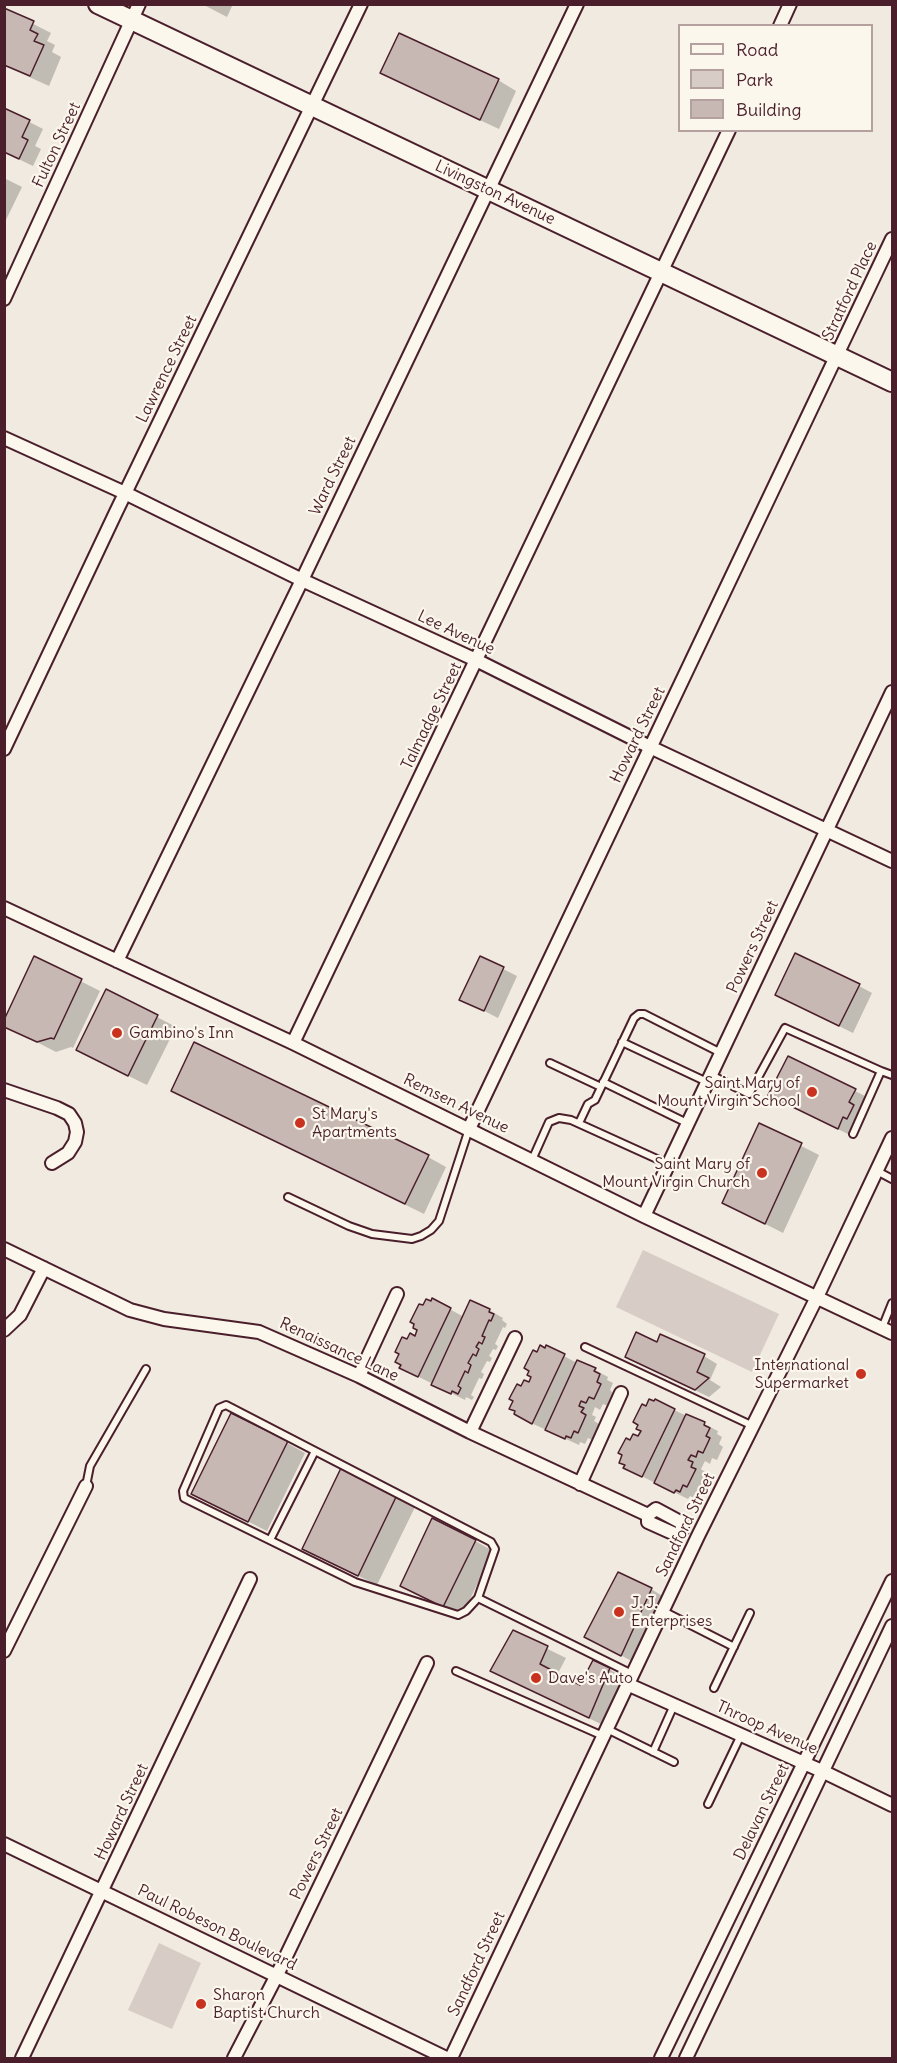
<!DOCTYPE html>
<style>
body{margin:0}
#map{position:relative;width:897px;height:2063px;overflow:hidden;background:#f0eae0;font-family:Delius,sans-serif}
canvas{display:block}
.frame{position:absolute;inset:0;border:6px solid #4a1f2b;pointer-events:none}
.legend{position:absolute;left:678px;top:24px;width:195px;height:108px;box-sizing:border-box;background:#fbf7ec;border:2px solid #b4a19f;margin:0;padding:8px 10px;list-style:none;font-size:18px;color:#4a1f2b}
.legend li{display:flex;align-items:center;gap:12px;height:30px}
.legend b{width:30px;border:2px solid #b4a19f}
</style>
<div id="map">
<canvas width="897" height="2063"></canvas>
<div class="frame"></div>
<ul class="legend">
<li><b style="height:8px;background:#fbf7ec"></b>Road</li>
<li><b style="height:16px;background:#d8ccc6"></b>Park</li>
<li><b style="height:16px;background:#c8b8b3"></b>Building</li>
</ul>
</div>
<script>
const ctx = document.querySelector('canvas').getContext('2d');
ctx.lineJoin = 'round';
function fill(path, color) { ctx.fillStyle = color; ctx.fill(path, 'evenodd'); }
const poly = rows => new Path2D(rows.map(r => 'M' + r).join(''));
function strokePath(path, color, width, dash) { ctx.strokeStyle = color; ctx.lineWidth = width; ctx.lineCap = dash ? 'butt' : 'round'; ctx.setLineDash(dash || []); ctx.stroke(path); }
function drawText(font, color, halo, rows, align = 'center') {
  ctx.font = font + ' Delius,sans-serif'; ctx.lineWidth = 4.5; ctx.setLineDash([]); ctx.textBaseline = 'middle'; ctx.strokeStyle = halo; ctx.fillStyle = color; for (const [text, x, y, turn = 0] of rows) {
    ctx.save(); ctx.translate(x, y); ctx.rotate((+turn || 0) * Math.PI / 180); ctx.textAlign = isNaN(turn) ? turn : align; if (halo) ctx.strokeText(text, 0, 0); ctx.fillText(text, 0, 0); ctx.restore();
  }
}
fill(poly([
 [643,1250,779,1314,752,1372,616,1307],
 [159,1943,201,1963,172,2029,128,2010]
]), '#d8ccc6');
fill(poly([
 [202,4,233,4,227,17],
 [4,9,51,33,47,41,55,45,52,52,61,57,49,86,5,66,4,68],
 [382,73,498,80,516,91,499,129,400,83],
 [4,109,43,129,35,146,41,149,33,166,4,152],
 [4,178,22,187,4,224],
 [35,958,100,991,73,1048,71,1047,56,1052,4,1025],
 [481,958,517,976,498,1018,461,999],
 [859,986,872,993,853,1033,790,1002],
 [107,991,176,1027,147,1085,96,1060],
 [788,1058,869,1098,862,1111,867,1114,861,1126,857,1124,852,1136,784,1103],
 [173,1090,428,1157,446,1167,424,1214],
 [760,1125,819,1155,783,1233,724,1203],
 [433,1300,464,1317,489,1310,503,1318,502,1320,507,1324,505,1328,503,1327,495,1344,498,1346,496,1350,493,1349,489,1356,492,1358,490,1362,487,1361,481,1372,484,1374,482,1379,479,1378,471,1395,474,1397,472,1400,466,1397,465,1400,415,1375,407,1341,415,1338,423,1307],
 [657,1344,704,1356,717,1364,710,1380,721,1387,709,1397,627,1357],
 [547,1347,577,1363,595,1370,608,1377,607,1380,613,1383,610,1390,613,1393,608,1406,603,1404,600,1410,595,1407,592,1415,596,1417,594,1421,599,1424,592,1440,588,1438,585,1444,580,1442,579,1445,529,1422,522,1388,529,1384,538,1354],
 [674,1410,704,1424,718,1431,717,1434,722,1437,719,1444,723,1447,717,1460,712,1458,710,1464,705,1461,701,1469,705,1472,704,1475,709,1478,701,1493,697,1491,694,1498,690,1496,688,1499,625,1468,631,1442,639,1438],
 [287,1443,305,1453,267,1531,193,1494],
 [341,1470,415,1507,377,1585,322,1558],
 [475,1541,493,1551,462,1616,420,1596],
 [651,1589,664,1597,635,1663,586,1636],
 [513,1632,566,1658,557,1675,581,1687,609,1669,627,1680,607,1727,510,1680]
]), '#0003');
const building = poly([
 [4,8,34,21,30,30,38,34,34,41,44,45,30,76,4,65,4,8],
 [399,33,499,79,480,120,380,73,399,33],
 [4,108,30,120,22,137,28,140,19,159,4,152,4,108],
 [795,953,860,984,839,1026,775,995,795,953],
 [34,956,82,979,54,1039,51,1038,37,1042,4,1027,4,1020,34,956],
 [480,956,504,967,484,1011,459,1000,480,956],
 [106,989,158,1015,128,1076,76,1050,106,989],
 [194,1042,429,1155,405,1204,171,1091,194,1042],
 [788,1056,856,1089,849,1102,854,1105,847,1119,843,1117,838,1129,768,1095,788,1056],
 [759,1123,802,1143,765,1224,722,1203,759,1123],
 [432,1298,451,1308,418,1377,399,1368,401,1365,395,1362,399,1354,395,1352,402,1337,407,1339,410,1333,415,1336,417,1330,413,1328,414,1324,410,1322,419,1304,423,1305,426,1299,431,1301,432,1298],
 [470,1300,490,1309,489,1312,494,1314,491,1321,489,1320,482,1336,485,1337,482,1344,479,1342,476,1347,479,1349,476,1356,473,1354,468,1363,471,1365,468,1373,465,1371,458,1386,461,1388,458,1394,452,1391,451,1394,431,1385,470,1300],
 [636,1332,657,1342,660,1334,705,1354,697,1372,709,1378,695,1390,625,1357,636,1332],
 [540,1345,545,1348,546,1345,565,1354,532,1424,514,1414,515,1411,509,1409,513,1401,509,1399,517,1384,521,1386,524,1380,529,1382,531,1377,527,1375,529,1371,524,1368,533,1350,537,1352,540,1345],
 [577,1360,596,1368,594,1371,600,1374,597,1382,601,1384,594,1399,589,1397,586,1403,581,1401,579,1406,584,1408,581,1412,586,1415,578,1433,574,1431,571,1438,566,1436,565,1439,545,1430,577,1360],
 [649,1399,654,1401,655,1399,675,1409,642,1477,623,1468,625,1465,619,1463,622,1455,618,1453,626,1438,630,1440,633,1434,638,1436,641,1431,636,1429,638,1425,633,1422,642,1404,646,1406,649,1399],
 [231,1413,288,1441,248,1522,191,1494,231,1413],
 [686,1414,705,1422,704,1425,710,1428,706,1436,710,1438,703,1453,698,1451,696,1457,691,1455,688,1460,693,1462,691,1467,696,1469,687,1487,683,1485,680,1492,676,1490,674,1493,654,1483,686,1414],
 [341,1468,397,1495,358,1576,302,1549,341,1468],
 [432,1518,476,1540,443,1607,400,1586,432,1518],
 [618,1572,652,1588,621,1656,584,1637,618,1572],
 [513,1630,548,1646,540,1664,580,1685,593,1660,610,1668,589,1718,490,1671,513,1630]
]);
fill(building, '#c8b8b3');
strokePath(building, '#4a1f2b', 1.5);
const lane = poly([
 [622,1042,707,1082],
 [550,1063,601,1087],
 [881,1071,892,1075],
 [711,1075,749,1094,785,1028,881,1071,853,1134],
 [603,1082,687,1123],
 [579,1123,588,1104,595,1100,634,1018,639,1014,644,1014,721,1053],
 [532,1160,549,1122,559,1118,571,1120,668,1164],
 [877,1171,892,1179],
 [288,1197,349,1226,372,1234,412,1239,421,1236,431,1230,439,1221,469,1129],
 [882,1328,892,1303],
 [585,1347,753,1426],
 [86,1486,90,1466,146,1369],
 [270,1540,315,1451],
 [478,1598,495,1549,491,1542,226,1405,219,1408,183,1491,184,1498,355,1582,458,1615,466,1611,478,1598,632,1674],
 [663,1611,734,1647],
 [456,1671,603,1736],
 [714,1688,750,1613],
 [607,1729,674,1762],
 [653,1752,674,1705],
 [708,1804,741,1735]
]);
const street = poly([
 [780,26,790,4],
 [4,299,139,4],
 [4,438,125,493,302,580,476,660,650,747,892,861],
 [4,749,116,512,361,4],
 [4,908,293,1043,644,1216,892,1333],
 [117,961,302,580,577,4],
 [293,1043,729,130],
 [4,1090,57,1108,69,1114,75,1123,77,1132,75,1142,68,1153,52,1163],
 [469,1129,892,239],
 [644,1216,892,692],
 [4,1249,130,1310,164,1319,259,1332,359,1376,470,1432,648,1515],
 [4,1330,20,1315,44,1268],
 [359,1376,397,1294],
 [470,1432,515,1338],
 [580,1484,621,1393],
 [648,1515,656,1509,682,1523,682,1530],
 [648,1515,648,1522,677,1535,682,1530],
 [4,1651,86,1486],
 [627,1684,824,1772,892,1805],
 [4,1844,446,2058],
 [22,2058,250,1579],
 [234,2058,277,1975,427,1663],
 [451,2058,698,1536,817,1297,892,1138],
 [661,2058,892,1581],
 [686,2058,892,1626]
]);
const secondary = poly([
 [98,4,892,382]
]);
strokePath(lane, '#4a1f2b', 10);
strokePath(street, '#4a1f2b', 16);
strokePath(secondary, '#4a1f2b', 22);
strokePath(lane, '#fbf7ec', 6);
strokePath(street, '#fbf7ec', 12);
strokePath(secondary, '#fbf7ec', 18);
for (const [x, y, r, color] of [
 [117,1033,6,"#c8321e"],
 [812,1092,6,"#c8321e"],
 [300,1123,6,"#c8321e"],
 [762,1173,6,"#c8321e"],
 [861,1374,6,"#c8321e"],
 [619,1612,6,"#c8321e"],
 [536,1678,6,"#c8321e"],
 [201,2004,6,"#c8321e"]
]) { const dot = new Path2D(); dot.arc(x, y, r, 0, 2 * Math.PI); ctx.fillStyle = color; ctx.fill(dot); strokePath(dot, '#fbf7ec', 2); }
drawText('16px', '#4a1f2b', '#fbf7ec', [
 ["Fulton Street",57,145,-65],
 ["Livingston Avenue",495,193,25],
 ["Stratford Place",850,291,-65],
 ["Lawrence Street",167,369,-64],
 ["Ward Street",333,476,-64],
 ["Lee Avenue",456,633,25],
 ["Talmadge Street",432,716,-64],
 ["Howard Street",638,735,-64],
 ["Powers Street",753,947,-65],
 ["Remsen Avenue",456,1104,26],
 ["Renaissance Lane",339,1350,25],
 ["Sandford Street",686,1525,-64],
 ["Throop Avenue",767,1728,24],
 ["Howard Street",122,1812,-65],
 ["Delavan Street",762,1812,-64],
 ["Powers Street",317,1854,-64],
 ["Paul Robeson Boulevard",217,1928,26],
 ["Sandford Street",477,1964,-65]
]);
drawText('16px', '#4a1f2b', '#fbf7ec', [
 ["Gambino's Inn",129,1033],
 ["Saint Mary of",800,1083,"right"],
 ["Mount Virgin School",800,1101,"right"],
 ["St Mary's",312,1114],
 ["Apartments",312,1132],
 ["Saint Mary of",750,1164,"right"],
 ["Mount Virgin Church",750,1182,"right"],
 ["International",849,1365,"right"],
 ["Supermarket",849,1383,"right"],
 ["J. J.",631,1603],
 ["Enterprises",631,1621],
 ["Dave's Auto",548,1678],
 ["Sharon",213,1995],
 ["Baptist Church",213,2013]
], 'left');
</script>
